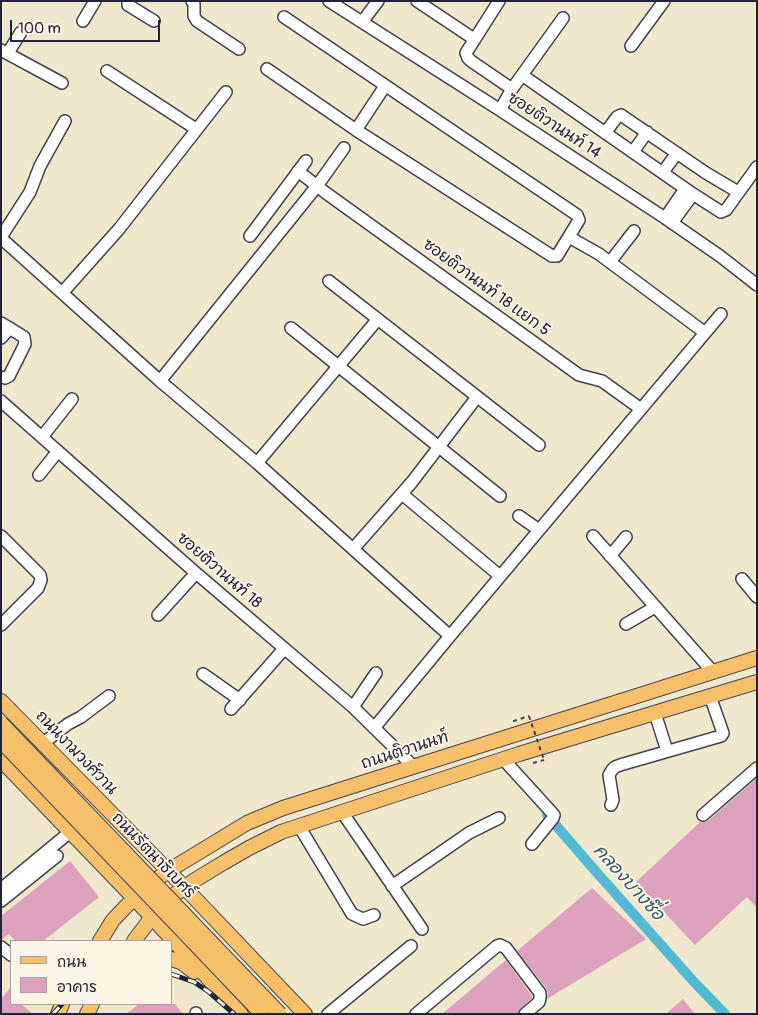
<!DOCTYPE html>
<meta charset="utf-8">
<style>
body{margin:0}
#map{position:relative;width:758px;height:1015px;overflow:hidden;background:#f0e8cc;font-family:Pangolin,"Playpen Sans Thai",sans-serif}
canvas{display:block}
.frame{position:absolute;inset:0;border:2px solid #22223b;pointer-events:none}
.legend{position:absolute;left:10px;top:940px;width:162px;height:65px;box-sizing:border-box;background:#fcf5e5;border:1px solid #a5a1a1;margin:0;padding:6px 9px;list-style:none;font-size:15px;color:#22223b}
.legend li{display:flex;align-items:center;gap:10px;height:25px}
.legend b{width:25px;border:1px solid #a5a1a1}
.scale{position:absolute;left:10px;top:20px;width:150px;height:22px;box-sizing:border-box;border:2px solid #22223b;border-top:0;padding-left:6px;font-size:15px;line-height:18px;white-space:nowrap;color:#22223b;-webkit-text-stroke:4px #fcf5e5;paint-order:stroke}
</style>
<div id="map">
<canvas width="758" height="1015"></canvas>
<div class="frame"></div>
<ul class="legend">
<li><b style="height:6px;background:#f6c06b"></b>ถนน</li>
<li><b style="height:14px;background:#dba1bd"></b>อาคาร</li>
</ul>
<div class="scale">100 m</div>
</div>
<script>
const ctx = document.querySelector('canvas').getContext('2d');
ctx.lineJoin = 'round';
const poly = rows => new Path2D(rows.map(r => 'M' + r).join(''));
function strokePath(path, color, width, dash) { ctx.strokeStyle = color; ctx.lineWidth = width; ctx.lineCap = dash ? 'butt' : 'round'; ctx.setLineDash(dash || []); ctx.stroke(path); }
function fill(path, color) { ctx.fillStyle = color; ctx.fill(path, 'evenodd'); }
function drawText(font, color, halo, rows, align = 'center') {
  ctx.font = font + ' Pangolin,"Playpen Sans Thai",sans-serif'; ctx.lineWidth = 4; ctx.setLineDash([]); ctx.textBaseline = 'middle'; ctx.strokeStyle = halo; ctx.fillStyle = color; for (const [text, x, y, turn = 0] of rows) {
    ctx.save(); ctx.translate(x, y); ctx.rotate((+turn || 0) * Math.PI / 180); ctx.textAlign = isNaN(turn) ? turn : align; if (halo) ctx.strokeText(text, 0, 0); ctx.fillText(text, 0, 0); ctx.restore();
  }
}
strokePath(poly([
 [547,815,591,866,694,982,725,1014]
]), '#54bad3', 10);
fill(poly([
 [757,778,757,908,747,897,695,945,636,882,700,822,704,822,708,821],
 [70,861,99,897,43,941,15,941,9,934,1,940,1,916],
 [592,888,646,939,547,999,548,993,546,988,517,951],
 [506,960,532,996,532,998,520,1009,518,1014,442,1014],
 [11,987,11,1004,21,1004,33,1014,1,1014,1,999],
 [683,999,695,1014,666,1014],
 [139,1004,175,1004,183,1014,126,1014]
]), '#dba1bd');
const minor = poly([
 [128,1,128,5,154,21],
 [192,1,194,4,194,16,197,21,239,49],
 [329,1,500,110,665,218,720,256,757,285],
 [417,1,474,39],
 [499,1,466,53,468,58,471,61,512,89],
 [83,21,95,1],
 [362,22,378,1],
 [631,46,664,1],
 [1,50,62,83],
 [8,53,21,32],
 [267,69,356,130,552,256,557,256,579,220,577,215,284,17],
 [107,71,196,129],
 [522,75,563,18],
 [500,110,512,89,522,75,693,194,721,212,726,210,757,167],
 [356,130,385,86],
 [605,133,617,117,621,115,706,173,738,192],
 [633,152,647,132],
 [298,171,326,193,579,375,602,381,641,409],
 [663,172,677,153],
 [665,218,685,189],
 [672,223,693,194],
 [250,236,306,161],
 [1,237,30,192,40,166,65,121],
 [569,237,599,254,704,332],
 [1,238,160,381,257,463,450,636],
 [610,262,634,231],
 [329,281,539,445],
 [62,293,119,229,226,92],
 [1,323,24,337,25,344,9,376,5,378,1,377],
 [291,328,500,496],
 [1,338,10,328],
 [160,381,317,186,344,148],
 [1,401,196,573,353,707,414,767],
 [42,437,72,399],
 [257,463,378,319],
 [39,475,58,451],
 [402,494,500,576],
 [519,516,539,530],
 [1,536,40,575,41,580,38,588,1,625],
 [593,536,713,672],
 [353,549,412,482,477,397],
 [610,556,626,537],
 [742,579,757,597],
 [158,615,196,573],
 [626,624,655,607],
 [203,674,240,700],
 [353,707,376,673],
 [231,709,284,649],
 [655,713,667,751],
 [374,728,450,636,721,314],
 [42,744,68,724,81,717,109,696],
 [504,760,554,815,553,818,532,844],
 [611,805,613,800,609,775,612,770,615,767,620,765,721,736,722,735,723,733,710,696],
 [342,812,422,929],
 [703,815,757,768],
 [299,826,352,914,363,919,374,915],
 [392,886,469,833,499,818],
 [1,889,70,832],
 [1,901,57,856],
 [1,947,11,955],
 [196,1014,196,1013],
 [328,1014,411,946],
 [416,1014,497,946,500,945,506,948,540,993,540,998,539,1002,525,1014]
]);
const major = poly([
 [1,701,184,887,305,1014],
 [1,760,134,898,241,1014],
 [100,941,113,920,134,898,146,887,168,871,247,823,283,808,757,658],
 [134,941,152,917,167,900,195,880,223,863,249,848,281,832,519,754,757,682],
 [171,959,181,962,194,972],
 [58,1014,62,1004],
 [87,1014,92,1004]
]);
strokePath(minor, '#414051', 14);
strokePath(major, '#414051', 16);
strokePath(poly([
 [514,722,514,721,529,716],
 [533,763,544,760]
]), '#414051', 2, [4, 4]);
strokePath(minor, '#fff', 11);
strokePath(major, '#f6c06b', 14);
const rail = poly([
 [171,974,194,982,209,992,234,1014],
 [53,1014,62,1004]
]);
strokePath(rail, '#22223b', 5);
strokePath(rail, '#fcf5e5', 3, [9]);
const majorBridge = poly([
 [1,723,280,1014],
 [1,741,262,1014]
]);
strokePath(majorBridge, '#414051', 16, []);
strokePath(poly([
 [529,716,544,760]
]), '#414051', 2, [4, 4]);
strokePath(majorBridge, '#f6c06b', 14);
drawText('16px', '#22223b', '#fcf5e5', [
 ["ซอยติวานนท์ 14",554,126,33],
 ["ซอยติวานนท์ 18 แยก 5",486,288,36],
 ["ซอยติวานนท์ 18",219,571,41],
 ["ถนนติวานนท์",405,751,-18],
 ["ถนนงามวงศ์วาน",76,753,46],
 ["ถนนรัตนาธิเบศร์",153,856,46]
]);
drawText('italic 18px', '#345770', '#fcf5e5', [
 ["คลองบางซื่อ",628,883,48]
]);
</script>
